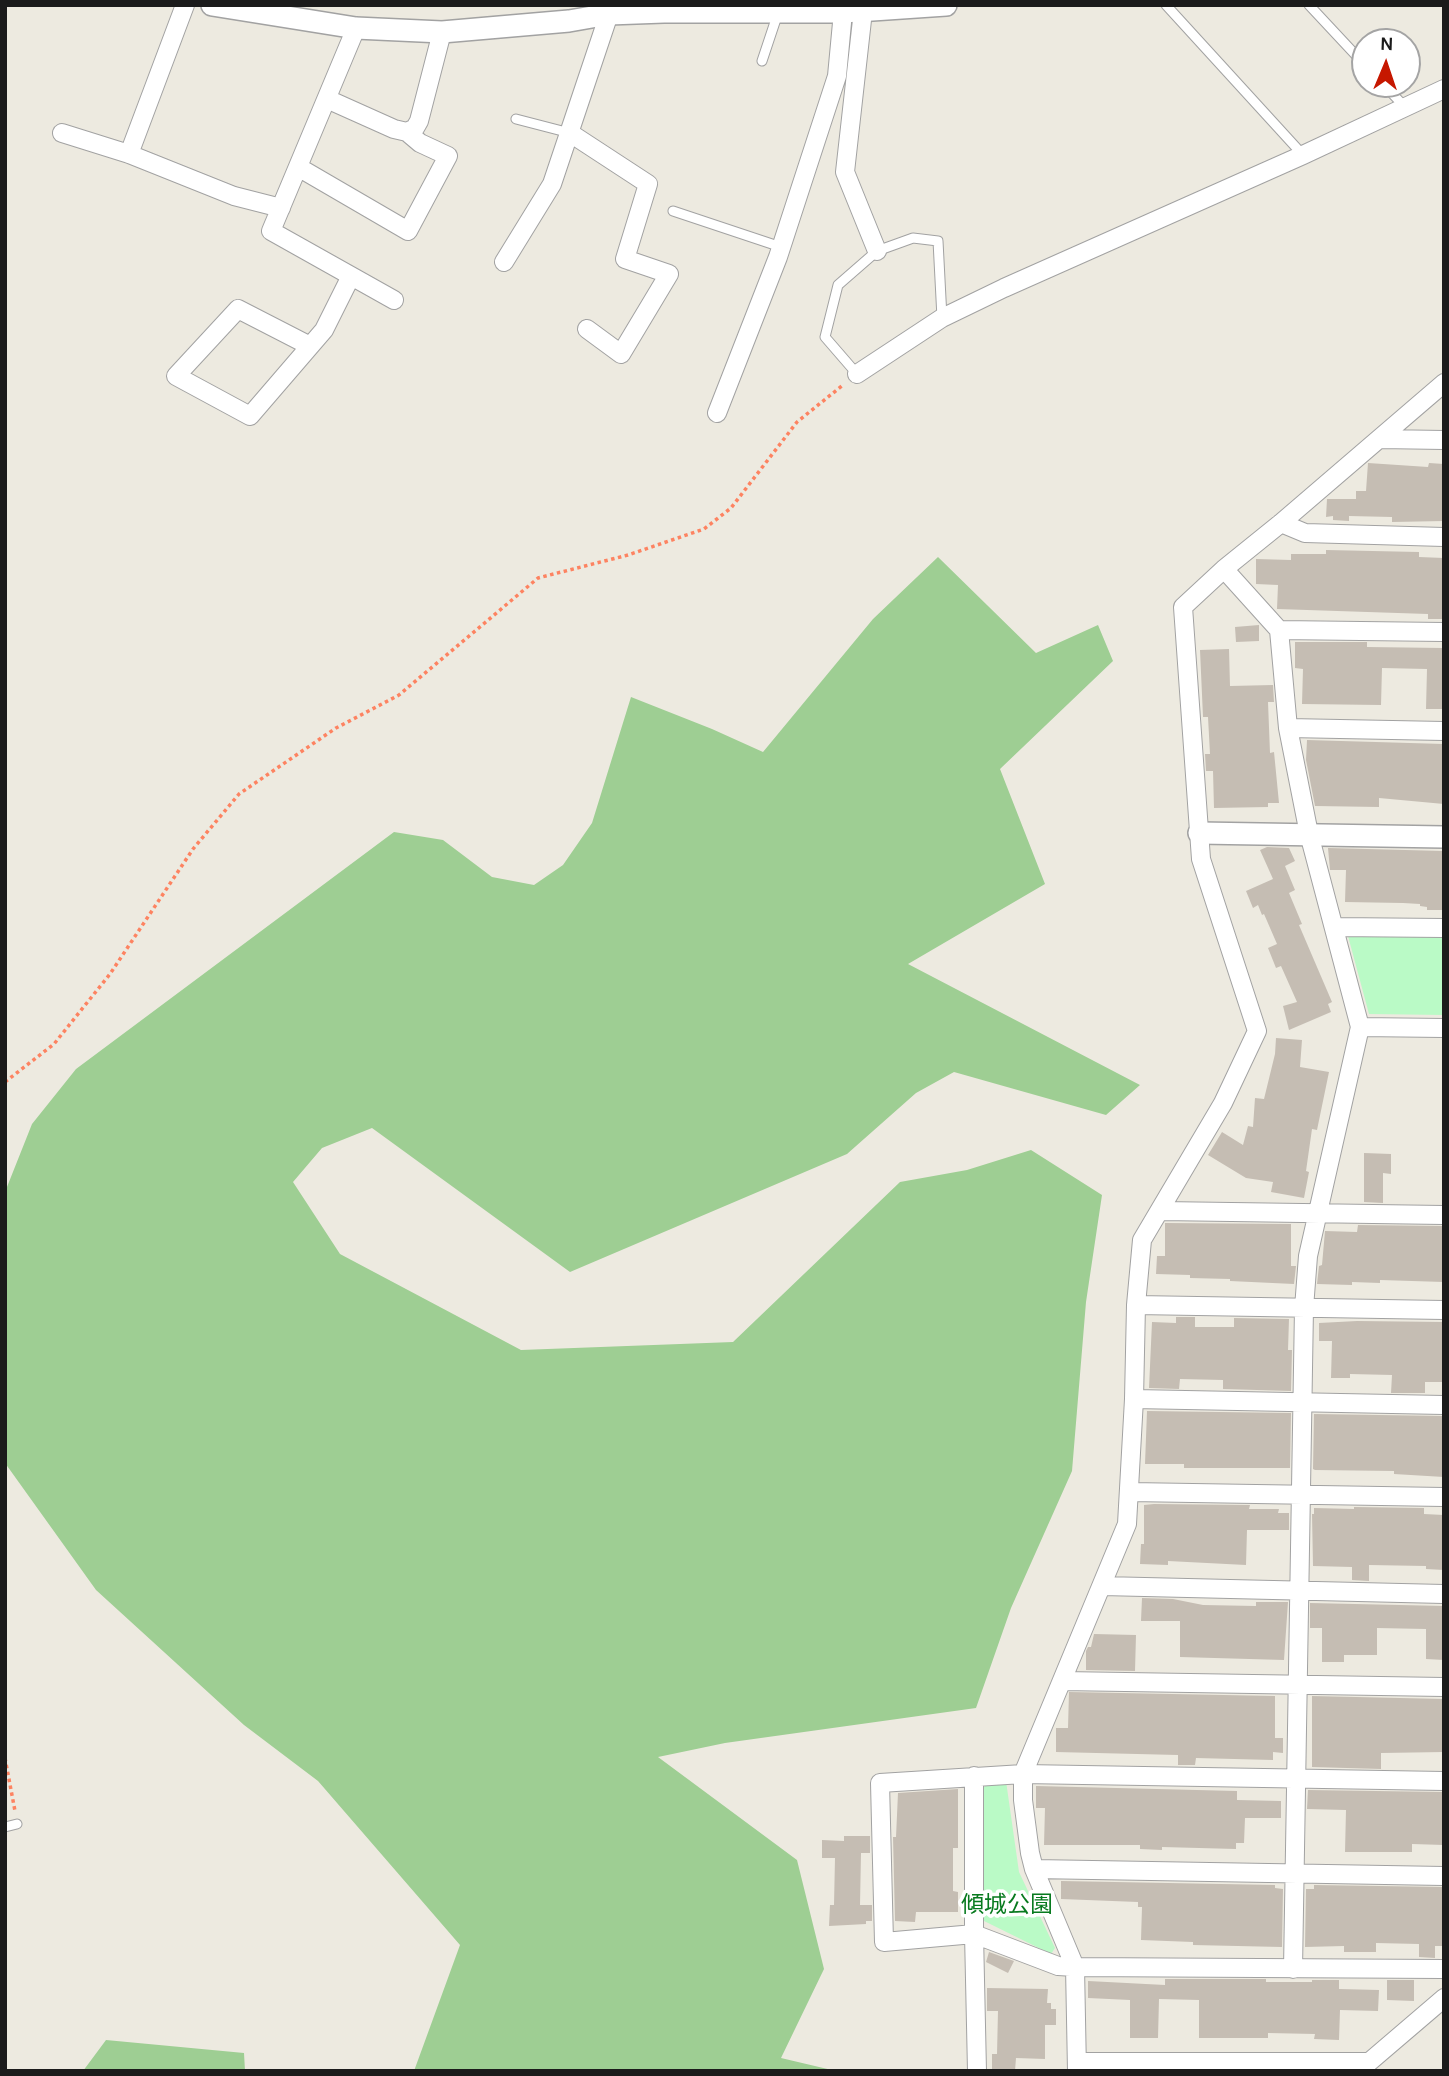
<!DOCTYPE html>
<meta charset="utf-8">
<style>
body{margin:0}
#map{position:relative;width:1449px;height:2076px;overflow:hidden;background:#edeae0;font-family:Karla,sans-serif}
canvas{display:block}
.frame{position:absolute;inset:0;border:7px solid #1b1b1b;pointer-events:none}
.north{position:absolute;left:1351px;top:28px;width:70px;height:70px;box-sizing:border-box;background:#fff;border:2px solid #a4a4a4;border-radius:50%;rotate:2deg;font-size:19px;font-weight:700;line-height:28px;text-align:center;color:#1b1b1b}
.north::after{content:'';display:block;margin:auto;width:24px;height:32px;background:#c61700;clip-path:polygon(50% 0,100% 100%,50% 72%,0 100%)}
</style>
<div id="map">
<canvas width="1449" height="2076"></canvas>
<div class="frame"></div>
<div class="north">N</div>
</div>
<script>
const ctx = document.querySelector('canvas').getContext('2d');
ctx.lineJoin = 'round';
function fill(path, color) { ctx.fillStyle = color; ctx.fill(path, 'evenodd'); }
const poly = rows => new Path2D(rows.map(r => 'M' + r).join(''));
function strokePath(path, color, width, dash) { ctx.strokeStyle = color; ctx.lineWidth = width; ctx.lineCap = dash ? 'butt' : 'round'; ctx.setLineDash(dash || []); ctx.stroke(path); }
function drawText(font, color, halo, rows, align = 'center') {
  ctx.font = font + ' Karla,"Noto Sans JP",sans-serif'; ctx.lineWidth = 7; ctx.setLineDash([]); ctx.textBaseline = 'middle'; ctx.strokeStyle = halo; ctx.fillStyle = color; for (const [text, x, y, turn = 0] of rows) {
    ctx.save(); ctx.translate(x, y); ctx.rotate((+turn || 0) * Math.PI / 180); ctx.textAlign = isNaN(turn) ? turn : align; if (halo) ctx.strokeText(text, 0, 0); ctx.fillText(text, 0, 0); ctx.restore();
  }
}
fill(poly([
 [938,557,1036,653,1098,625,1113,661,1000,769,1045,884,908,964,1140,1085,1106,1115,954,1072,916,1093,847,1154,570,1272,372,1128,322,1148,293,1182,340,1254,521,1350,733,1342,900,1182,967,1170,1031,1150,1102,1195,1086,1302,1072,1471,1011,1608,976,1708,725,1743,658,1757,797,1860,824,1969,781,2058,836,2071,414,2071,460,1945,318,1781,244,1725,96,1590,5,1463,5,1192,32,1124,76,1069,394,832,443,840,492,877,534,885,563,865,592,823,631,697,712,729,763,752,873,619],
 [106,2040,244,2053,245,2071,83,2071]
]), '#9ece93');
fill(poly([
 [1444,935,1444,1015,1369,1014,1348,936],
 [1006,1781,1019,1872,1055,1948,1051,1954,982,1920,980,1790,988,1784]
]), '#bafac6');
fill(poly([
 [1368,463,1428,467,1429,463,1444,464,1444,521,1392,522,1392,517,1349,516,1349,521,1333,520,1333,516,1326,517,1327,499,1356,499,1356,491,1366,491],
 [1326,550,1419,552,1419,557,1444,558,1444,619,1428,619,1428,614,1277,609,1278,585,1256,584,1256,559,1291,560,1291,554,1326,554],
 [1259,625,1259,641,1236,642,1235,627],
 [1295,642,1367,642,1367,647,1444,648,1444,709,1426,709,1427,669,1382,668,1381,705,1302,704,1303,669,1295,668],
 [1229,649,1230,686,1273,685,1274,702,1268,702,1270,753,1274,752,1279,803,1268,803,1268,807,1214,808,1213,771,1206,771,1205,754,1210,754,1208,717,1203,717,1200,650],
 [1307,740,1444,744,1444,804,1379,798,1379,807,1315,806,1306,760],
 [1267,847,1289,848,1295,861,1285,866,1295,890,1289,893,1302,924,1299,925,1332,1002,1328,1004,1331,1012,1289,1030,1283,1006,1297,1002,1281,966,1276,968,1268,948,1277,944,1264,914,1262,915,1258,905,1253,908,1246,891,1273,879,1260,850],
 [1328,848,1444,851,1443,910,1427,910,1427,907,1420,906,1420,904,1403,903,1345,902,1346,870,1330,870],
 [1276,1038,1302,1040,1300,1067,1329,1072,1317,1130,1312,1129,1306,1171,1309,1172,1304,1198,1271,1192,1273,1182,1246,1178,1208,1155,1222,1132,1243,1145,1248,1126,1253,1127,1255,1098,1264,1099,1275,1054],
 [1364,1153,1391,1154,1391,1174,1383,1173,1383,1203,1364,1202],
 [1165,1223,1291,1224,1291,1266,1296,1266,1294,1284,1230,1281,1230,1279,1190,1278,1190,1275,1156,1274,1157,1256,1165,1256],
 [1358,1225,1444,1226,1444,1282,1380,1280,1380,1283,1352,1282,1352,1285,1317,1284,1319,1266,1322,1265,1325,1231,1357,1232],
 [1176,1317,1195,1317,1195,1327,1234,1327,1234,1318,1289,1319,1288,1350,1292,1350,1291,1391,1223,1389,1223,1380,1180,1379,1179,1389,1149,1388,1152,1322,1176,1323],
 [1357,1321,1444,1322,1444,1382,1425,1382,1425,1393,1391,1393,1392,1375,1350,1374,1350,1378,1331,1378,1332,1341,1319,1341,1319,1323],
 [1147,1411,1291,1413,1290,1468,1184,1468,1184,1464,1145,1464],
 [1314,1414,1444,1416,1444,1477,1394,1474,1394,1471,1315,1470,1313,1469],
 [1154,1504,1250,1505,1249,1509,1279,1509,1278,1513,1289,1513,1289,1530,1247,1530,1246,1565,1168,1561,1168,1565,1140,1564,1141,1544,1144,1544,1144,1505],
 [1354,1507,1424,1508,1424,1514,1444,1515,1444,1570,1426,1569,1426,1566,1369,1565,1369,1581,1352,1580,1352,1567,1313,1566,1312,1514,1314,1514,1314,1508,1354,1509],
 [1142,1598,1173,1599,1203,1605,1256,1606,1256,1602,1288,1602,1284,1660,1180,1657,1180,1621,1141,1621],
 [1310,1603,1444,1606,1444,1660,1426,1659,1426,1629,1377,1628,1377,1655,1344,1655,1344,1662,1322,1662,1322,1628,1310,1628],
 [1094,1634,1136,1635,1135,1671,1086,1670,1086,1651,1088,1647,1091,1647],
 [1069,1692,1275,1696,1275,1738,1283,1738,1283,1753,1273,1752,1273,1760,1196,1758,1195,1765,1178,1765,1178,1755,1056,1752,1056,1728,1068,1728],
 [1312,1696,1444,1699,1444,1752,1381,1753,1381,1769,1312,1767],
 [1036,1786,1237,1791,1237,1800,1281,1801,1281,1818,1245,1818,1244,1843,1236,1843,1236,1849,1162,1847,1162,1850,1140,1849,1140,1845,1044,1845,1045,1808,1036,1808],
 [958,1789,958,1848,953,1848,953,1891,958,1892,958,1912,916,1912,915,1922,895,1921,893,1837,896,1837,898,1793],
 [1308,1790,1444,1792,1444,1845,1412,1844,1412,1852,1345,1852,1346,1810,1307,1809],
 [844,1836,870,1836,870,1853,861,1853,860,1905,872,1905,872,1921,866,1921,866,1924,829,1926,830,1905,834,1905,835,1858,822,1858,822,1840,844,1841],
 [1061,1881,1275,1885,1275,1888,1283,1889,1282,1947,1193,1945,1193,1942,1141,1940,1142,1907,1138,1907,1138,1902,1061,1899],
 [1314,1885,1444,1887,1443,1946,1435,1946,1435,1958,1419,1957,1419,1944,1376,1943,1376,1952,1344,1952,1344,1946,1305,1947,1306,1889,1314,1889],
 [989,1952,1014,1961,1008,1973,986,1962],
 [1165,1979,1266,1979,1266,1982,1312,1982,1312,1980,1339,1980,1339,1989,1379,1990,1378,2011,1340,2010,1339,2040,1314,2039,1315,2034,1268,2033,1268,2038,1199,2038,1199,2000,1159,1999,1158,2038,1130,2038,1130,2000,1088,1998,1088,1981,1165,1985],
 [1387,1980,1414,1980,1414,2001,1387,2000],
 [987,1988,1048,1989,1047,2003,1051,2003,1051,2009,1056,2009,1056,2025,1045,2025,1045,2059,1016,2058,1015,2071,992,2071,992,2054,997,2054,998,2011,987,2011]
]), '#c5bdb3');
const service = poly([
 [1166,5,1303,155],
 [1309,5,1365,65],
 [762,61,778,13],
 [1383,84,1405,107],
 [516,119,570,133],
 [673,211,781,247],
 [857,374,825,337,838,285,877,251,913,238,938,241,942,318],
 [5,1827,17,1824]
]);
const minor = poly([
 [863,11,845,172,877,251],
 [356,28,271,231,394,300],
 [327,99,394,129,407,132,415,128,419,121,442,32],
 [62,133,129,154,234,196,281,208],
 [570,133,648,184,625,259,669,274,621,354,587,329],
 [129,154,185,5],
 [298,167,408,231,448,156,420,143,407,132],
 [504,262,552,184,609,14],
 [310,346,238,309,176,376,250,416,324,330,351,276],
 [857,374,942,318,1004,288,1303,155,1444,89],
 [717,413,778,257,837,76,843,12],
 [1380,439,1444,440],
 [1281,523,1305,533,1444,537],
 [1224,569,1279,630,1288,728,1309,834,1360,1027,1308,1256,1304,1308,1293,1969],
 [1279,630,1444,632],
 [1288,728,1444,731],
 [1335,927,1444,928],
 [1360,1027,1444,1028],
 [1161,1211,1444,1215],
 [1136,1305,1444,1310],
 [1134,1399,1444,1405],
 [1130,1492,1444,1497],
 [1102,1586,1444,1594],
 [1062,1681,1444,1687],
 [974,1776,974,1934,977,2071],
 [1444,1781,1023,1774,880,1783,884,1942,974,1934,1058,1966,1075,1967,1444,1969],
 [1034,1869,1444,1876],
 [1077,2062,1369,2062],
 [1361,2069,1444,1998],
 [1077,2071,1075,1967,1034,1869,1030,1853,1023,1800,1023,1774,1127,1524,1134,1399,1136,1305,1142,1240,1223,1103,1257,1031,1201,859,1183,607,1224,569,1281,523,1444,383]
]);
const tertiary = poly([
 [212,5,356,28,442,32,569,21,609,14,664,12,843,12,946,5],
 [1199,833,1444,837]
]);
strokePath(service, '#a2a2a2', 11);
strokePath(minor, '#a2a2a2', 20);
strokePath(tertiary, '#a2a2a2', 24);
strokePath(poly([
 [5,1082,54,1044,110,974,193,849,239,794,336,728,399,695,538,578,628,555,704,529,731,508,797,422,843,385],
 [5,1758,15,1811]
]), '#fd8361', 3.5, [3.5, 3.5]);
strokePath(service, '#fff', 9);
strokePath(minor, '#fff', 18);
strokePath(tertiary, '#fff', 21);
drawText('23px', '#087a1f', '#fff', [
 ["傾城公園",1007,1905]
]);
</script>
